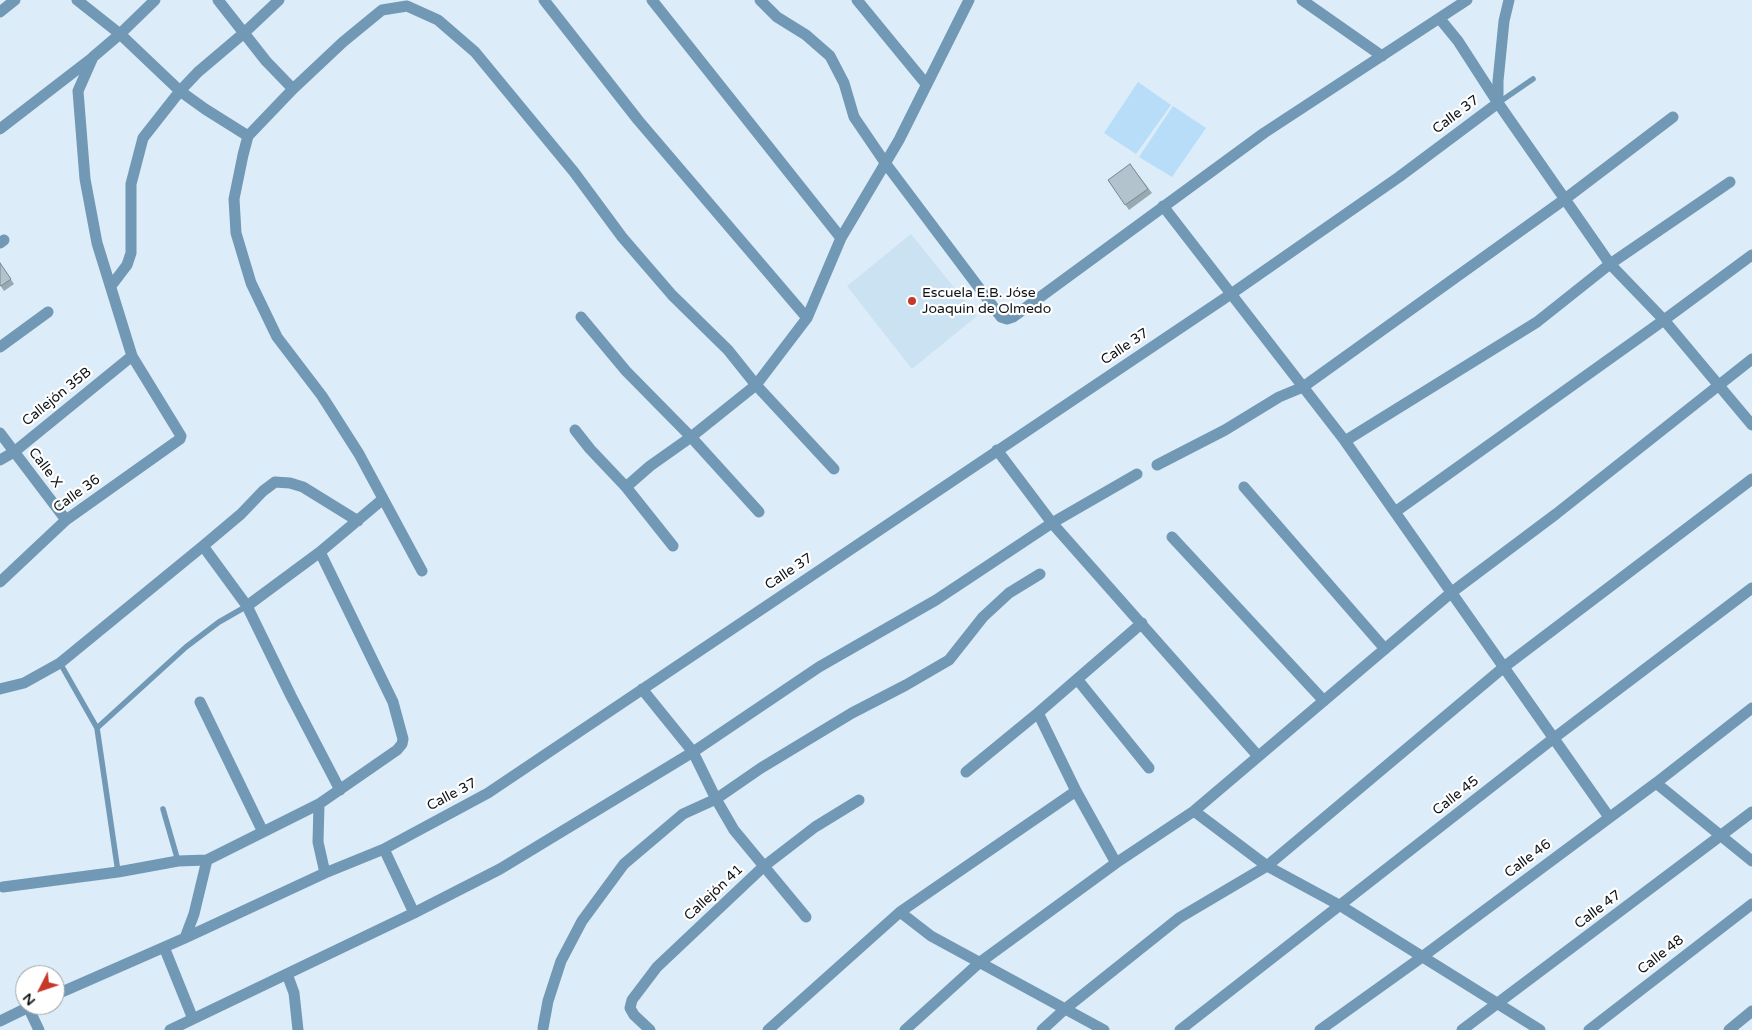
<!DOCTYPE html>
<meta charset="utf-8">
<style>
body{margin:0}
#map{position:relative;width:1752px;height:1030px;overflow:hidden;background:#dcecf8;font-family:"Varela Round",sans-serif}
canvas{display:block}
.north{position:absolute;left:15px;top:965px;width:50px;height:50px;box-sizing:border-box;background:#fff;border:1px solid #9fa1a3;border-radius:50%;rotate:229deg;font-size:14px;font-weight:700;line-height:20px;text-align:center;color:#0f1418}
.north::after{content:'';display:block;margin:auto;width:18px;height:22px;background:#c5382a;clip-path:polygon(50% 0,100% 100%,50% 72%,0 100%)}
</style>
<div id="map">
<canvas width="1752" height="1030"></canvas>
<div class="north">N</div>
</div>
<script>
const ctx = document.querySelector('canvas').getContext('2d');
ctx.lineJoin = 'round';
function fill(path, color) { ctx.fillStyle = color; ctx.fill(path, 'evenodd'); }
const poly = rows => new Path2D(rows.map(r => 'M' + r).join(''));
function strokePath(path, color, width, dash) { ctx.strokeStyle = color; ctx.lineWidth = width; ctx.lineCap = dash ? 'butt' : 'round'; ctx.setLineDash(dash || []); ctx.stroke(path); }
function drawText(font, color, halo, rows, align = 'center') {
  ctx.font = font + ' "Varela Round",sans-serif'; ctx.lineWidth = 4.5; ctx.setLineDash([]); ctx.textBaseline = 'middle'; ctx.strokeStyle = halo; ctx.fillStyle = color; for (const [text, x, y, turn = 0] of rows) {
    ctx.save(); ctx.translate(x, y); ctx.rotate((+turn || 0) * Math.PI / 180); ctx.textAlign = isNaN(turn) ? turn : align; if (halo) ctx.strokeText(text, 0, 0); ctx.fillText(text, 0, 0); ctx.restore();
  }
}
fill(poly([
 [911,234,977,316,912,369,847,286]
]), '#cbe2f3');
fill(poly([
 [1138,82,1171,105,1136,154,1104,133],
 [1173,106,1206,128,1172,177,1139,157]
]), '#b7ddf9');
strokePath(poly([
 [1498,103,1533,79],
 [60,663,97,728,118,872],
 [97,728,186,647,219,622,247,606],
 [163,809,178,861]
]), '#7198b5', 5.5);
strokePath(poly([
 [77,0,120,34,180,91,205,109,248,136],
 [218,0,266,61,293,89],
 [544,0,638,120,807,318],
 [652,0,841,238],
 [760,0,777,17,806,35,830,56,844,83,854,117,886,164,1001,317,1007,319,1013,317,1264,133,1467,0],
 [857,0,926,84],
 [1302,0,1382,56],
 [0,12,15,0],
 [1440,19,1458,41,1498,103,1610,264,1664,320,1752,425],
 [1498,101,1498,81,1504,21,1509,0],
 [0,129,92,58],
 [1163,206,1345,441,1609,817],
 [0,243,4,240],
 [111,286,127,265,131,253,131,184,143,138,180,91,198,72,244,33,279,0],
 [581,317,626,371,691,437,759,512],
 [0,347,48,312],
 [575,430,590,449,626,487,673,546],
 [0,433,66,520],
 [1345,441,1537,322,1610,264,1730,182],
 [997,450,1052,523,1258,756],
 [0,460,14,452,132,356],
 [1157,465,1225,430,1279,397,1303,387,1565,199,1673,117],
 [626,487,650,466,691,437,756,385,807,318,841,238,899,140,969,0],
 [1244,487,1385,649],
 [1395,512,1664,320,1752,255],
 [1172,537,1324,701],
 [203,546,247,606,291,696,340,790],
 [320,552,393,702,403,739,402,744,397,750,319,804,318,842,325,873],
 [422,571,359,454,322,396,277,337,251,283,236,233,234,199,243,155,248,136,293,89,343,42,382,10,407,6,438,20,475,52,574,172,622,237,672,295,728,350,756,385,834,469],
 [0,582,66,520,180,439,181,436,132,356,97,243,85,179,78,91,93,57,120,34,155,0],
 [247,606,320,552,383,499],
 [1077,679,1149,768],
 [0,689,24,683,60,663,203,546,241,514,263,491,275,482,290,483,303,487,358,521],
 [642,689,693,752,716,799,734,830,806,917],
 [200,702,263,832],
 [966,772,1038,713],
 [1656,783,1752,861],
 [1194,811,1267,866,1341,906,1540,1030],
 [384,849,414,913],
 [1116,863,1076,791,1038,713,1142,623],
 [3,887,118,872,178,861,207,860],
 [900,912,931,936,1104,1030],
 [185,938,194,914,207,860,319,804],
 [164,947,193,1019],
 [287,974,294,993,298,1030],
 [55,995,185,938,325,873,384,849,488,793,1231,294,1399,177,1498,103],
 [28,1007,39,1030],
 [0,1021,33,1005],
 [543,1028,548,1001,561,961,582,921,624,864,683,814,716,799,761,768,852,713,906,685,949,660,983,617,1009,593,1040,574],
 [170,1030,414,913,500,869,693,752,819,667,936,600,1052,523,1137,474],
 [650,1030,634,1015,630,1008,632,1000,657,967,763,867,815,827,859,800],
 [768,1030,900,912,1076,791],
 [905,1030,979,963,1116,863,1194,811,1452,592,1556,514,1752,359],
 [1042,1030,1065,1009,1179,918,1267,866,1504,667,1752,479],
 [1180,1030,1554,738,1752,588],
 [1320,1030,1422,957,1656,783,1752,708],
 [1462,1030,1752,812],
 [1589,1030,1752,904],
 [1729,1030,1752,1011]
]), '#7198b5', 11);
fill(poly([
 [1130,164,1152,193,1129,210,1108,180],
 [0,263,14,284,4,291,0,285]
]), '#9aa8b1');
const building = poly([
 [1130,164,1148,189,1125,205,1108,180,1130,164],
 [0,263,11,279,1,286,0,285,0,263]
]);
fill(building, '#b3c3ce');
strokePath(building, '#7d8890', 1);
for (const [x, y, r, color] of [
 [912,301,5,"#c5382a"]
]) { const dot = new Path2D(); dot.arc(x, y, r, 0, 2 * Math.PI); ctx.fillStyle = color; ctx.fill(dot); strokePath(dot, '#fff', 2); }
drawText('14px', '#0f1418', '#fff', [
 ["Calle 37",1456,115,-37],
 ["Calle 37",1125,347,-34],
 ["Callejón 35B",57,397,-39],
 ["Calle X",45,468,53],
 ["Calle 36",77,494,-36],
 ["Calle 37",789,572,-34],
 ["Calle 37",452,795,-28],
 ["Calle 45",1456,796,-38],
 ["Calle 46",1528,859,-37],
 ["Callejón 41",714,893,-43],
 ["Calle 47",1598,910,-37],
 ["Calle 48",1661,955,-38]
]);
drawText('14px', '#0f1418', '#fff', [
 ["Escuela E.B. Jóse",922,293],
 ["Joaquin de Olmedo",922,309]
], 'left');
</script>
